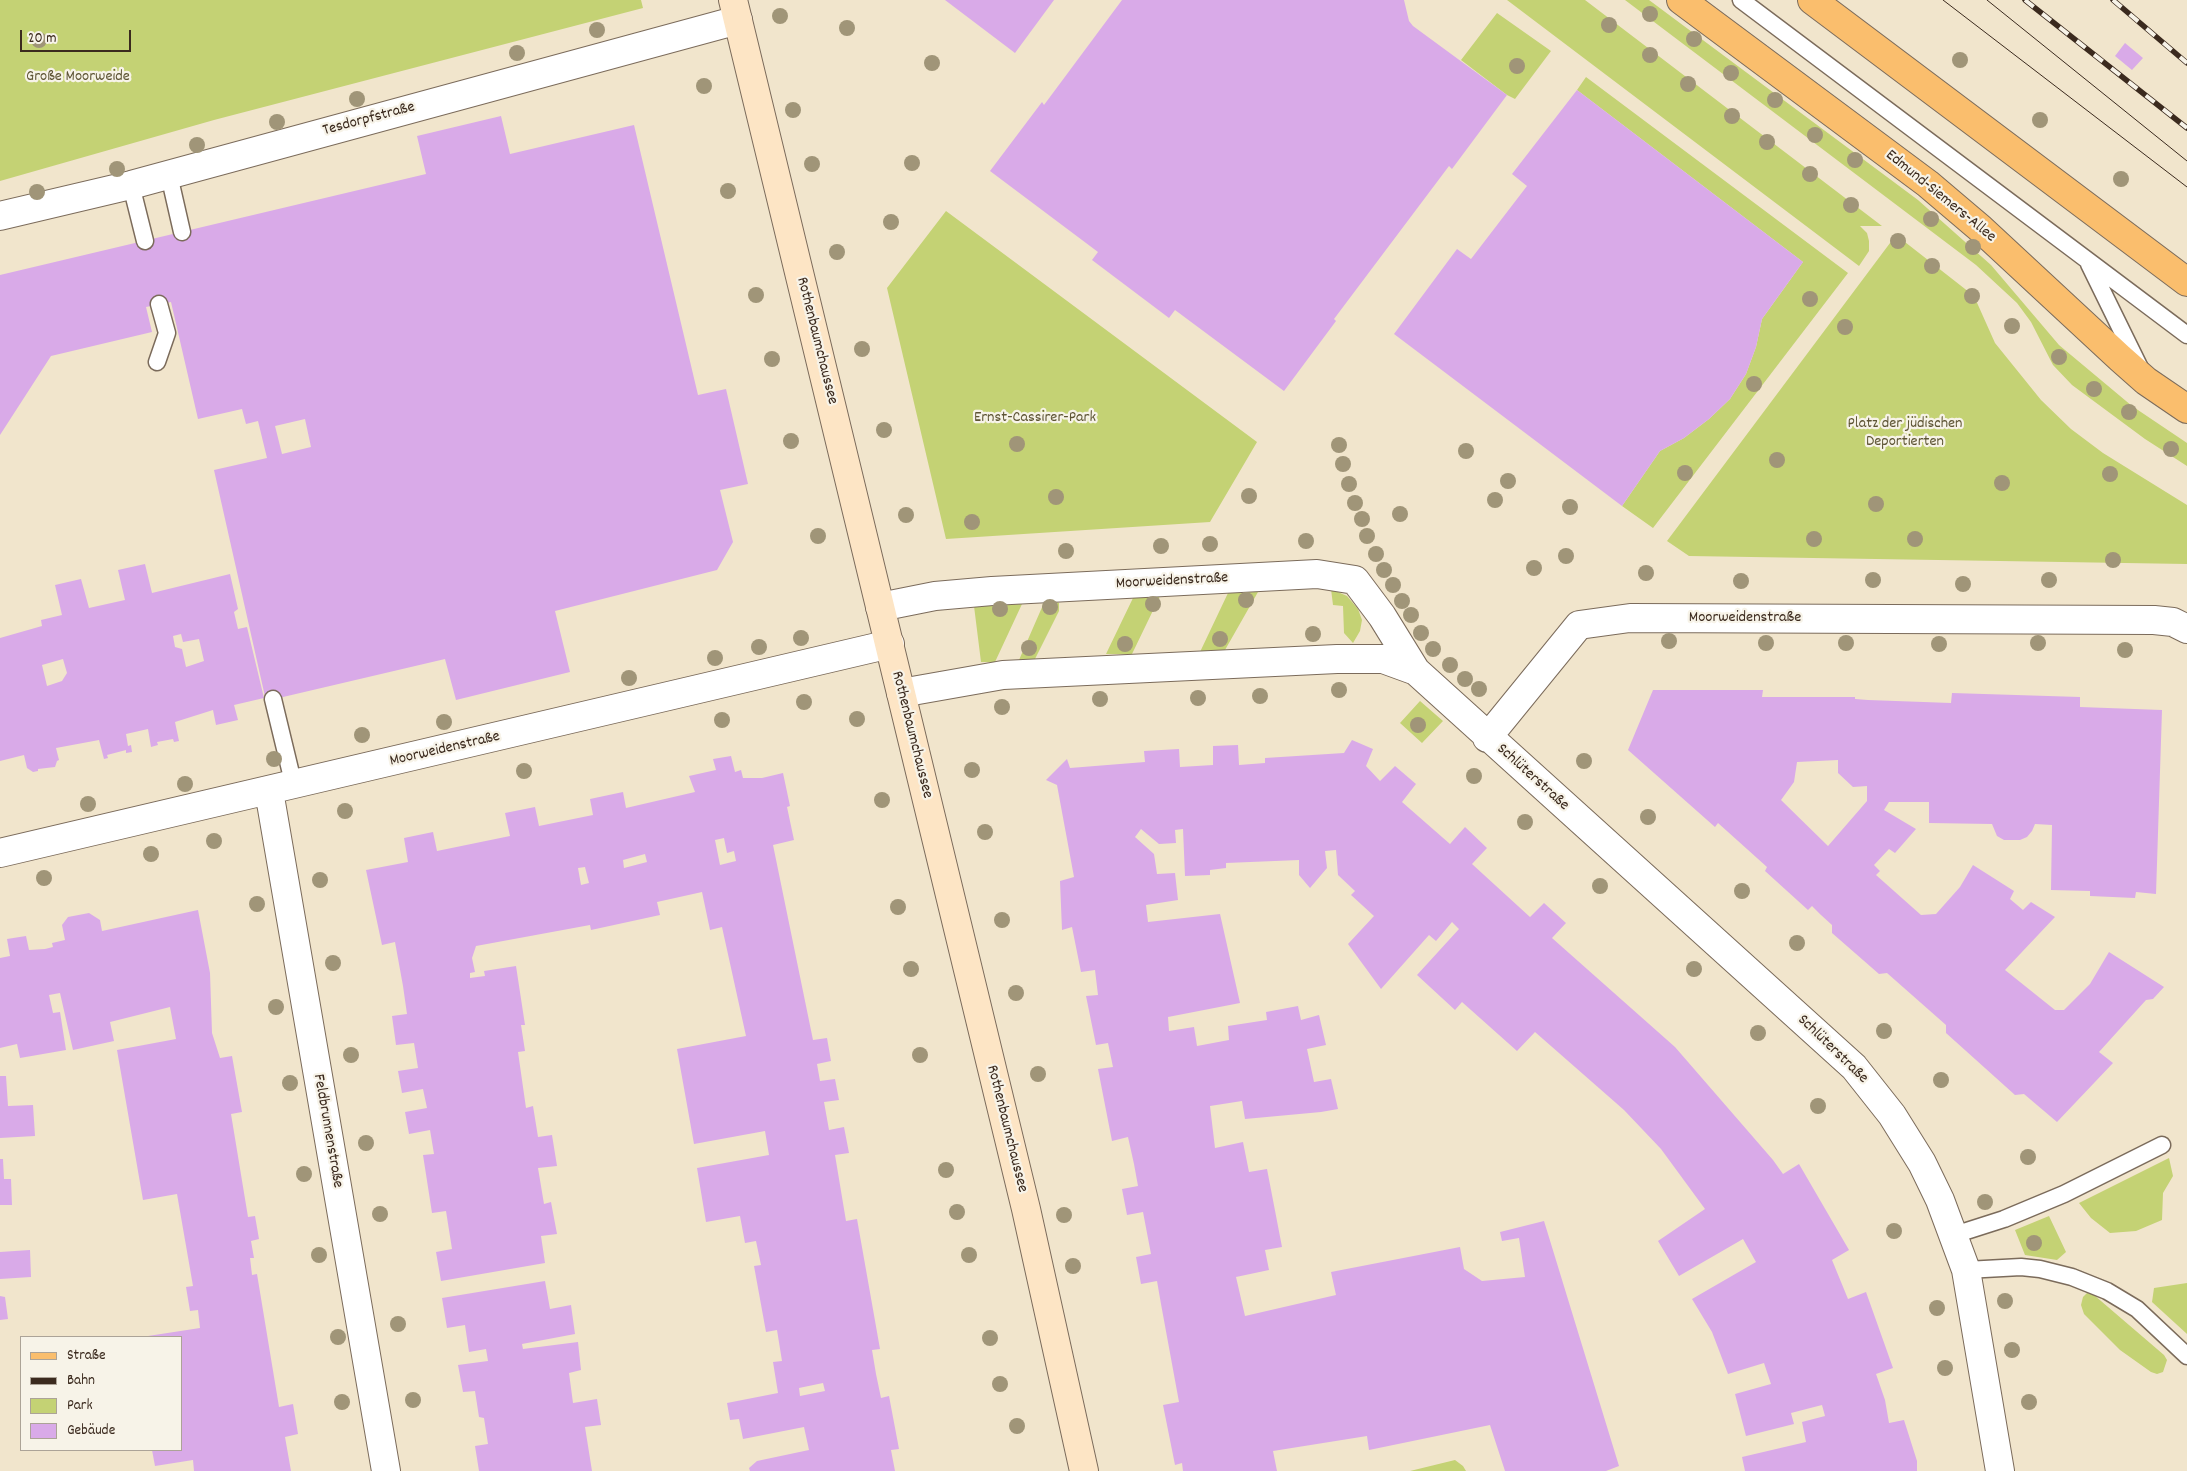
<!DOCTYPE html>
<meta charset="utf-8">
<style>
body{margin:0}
#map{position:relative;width:2187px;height:1471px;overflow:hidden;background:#f1e5cc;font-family:Dekko,sans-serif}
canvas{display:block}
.legend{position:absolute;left:20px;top:1336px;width:162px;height:115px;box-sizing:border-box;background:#f7f3e8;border:1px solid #aca397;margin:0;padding:6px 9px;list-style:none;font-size:15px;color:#3b2a1e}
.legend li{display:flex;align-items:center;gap:10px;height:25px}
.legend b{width:25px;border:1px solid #aca397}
.scale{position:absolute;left:20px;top:30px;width:111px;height:22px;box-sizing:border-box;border:2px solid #3b2a1e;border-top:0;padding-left:6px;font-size:15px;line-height:18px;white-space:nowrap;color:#3b2a1e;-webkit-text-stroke:4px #f7f3e8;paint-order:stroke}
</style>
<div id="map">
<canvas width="2187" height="1471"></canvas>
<ul class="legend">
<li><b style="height:6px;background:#fabe6d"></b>Straße</li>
<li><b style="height:6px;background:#3b2a1e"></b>Bahn</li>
<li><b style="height:14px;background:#c4d274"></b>Park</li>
<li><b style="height:14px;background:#d9aae8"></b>Gebäude</li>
</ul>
<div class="scale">20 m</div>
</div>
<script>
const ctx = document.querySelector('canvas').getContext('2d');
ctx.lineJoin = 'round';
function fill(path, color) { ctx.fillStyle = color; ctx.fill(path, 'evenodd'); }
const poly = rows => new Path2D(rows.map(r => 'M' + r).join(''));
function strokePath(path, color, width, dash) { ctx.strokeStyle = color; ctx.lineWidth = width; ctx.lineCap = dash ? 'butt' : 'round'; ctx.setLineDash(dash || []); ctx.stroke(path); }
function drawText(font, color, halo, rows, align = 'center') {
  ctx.font = font + ' Dekko,sans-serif'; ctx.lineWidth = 4.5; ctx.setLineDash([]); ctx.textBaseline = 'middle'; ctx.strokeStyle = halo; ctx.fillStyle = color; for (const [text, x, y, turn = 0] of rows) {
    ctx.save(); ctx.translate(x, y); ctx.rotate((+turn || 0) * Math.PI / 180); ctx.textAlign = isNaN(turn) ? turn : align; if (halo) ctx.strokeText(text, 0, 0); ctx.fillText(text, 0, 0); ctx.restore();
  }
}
fill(poly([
 [0,0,641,0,643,8,214,120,0,181],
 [1507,0,1585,0,1882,226,1860,226,1867,233,1869,241,1869,251,1859,266],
 [1625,0,1649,0,1918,200,1991,265,2059,345,2132,406,2187,443,2187,466,2145,439,2072,385,2053,365,2031,322,2017,303,1976,265],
 [1497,13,1551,51,1515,99,1507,95,1461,60],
 [1586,77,1848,273,1653,528,1622,506,1660,451,1684,438,1709,419,1730,399,1746,374,1756,347,1762,319,1803,262,1577,90],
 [946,211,1257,442,1210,522,946,539,887,288],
 [1896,235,1974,296,1995,343,2041,400,2071,429,2103,453,2187,505,2187,564,1689,556,1667,541],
 [1331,589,1347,596,1358,609,1362,620,1360,631,1353,643,1344,633,1343,606,1333,605],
 [1258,592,1225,650,1200,652,1228,593],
 [1160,596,1132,654,1106,654,1133,598],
 [1049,601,1059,603,1059,611,1035,659,1019,660,1043,605],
 [1022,604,995,662,981,662,974,606],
 [1420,701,1443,721,1422,743,1400,723],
 [2169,1158,2173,1176,2163,1193,2162,1220,2136,1231,2110,1233,2091,1218,2079,1203],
 [2049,1216,2066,1252,2057,1260,2025,1255,2015,1230],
 [2187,1283,2187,1334,2152,1302,2154,1288],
 [2087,1293,2094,1295,2164,1355,2167,1360,2163,1372,2157,1374,2151,1372,2120,1350,2084,1314,2081,1305,2083,1297],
 [1455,1460,1463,1466,1466,1471,1410,1471]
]), '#c4d274');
fill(poly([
 [945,0,1054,0,1015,53],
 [1122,0,1404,0,1409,21,1413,26,1507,95,1452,169,1449,166,1334,319,1336,321,1284,391,1175,310,1169,318,1092,260,1098,252,990,171,1042,102,1044,105],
 [2125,43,2143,58,2132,70,2115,56],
 [1577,90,1803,262,1762,319,1756,347,1746,374,1730,399,1709,419,1684,438,1660,451,1622,506,1394,334,1457,249,1471,259,1527,186,1512,174],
 [501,116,510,154,634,125,698,395,726,389,748,484,720,490,733,542,717,570,555,611,570,672,456,700,445,659,266,701,214,470,267,458,258,421,246,424,242,409,198,419,171,302,146,307,152,332,51,356,0,435,0,275,426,174,417,136],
 [305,419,311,447,282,454,275,426],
 [145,564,152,593,230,574,238,609,234,612,238,629,247,627,264,698,234,705,238,720,216,725,213,710,175,722,179,741,174,742,173,739,157,742,158,745,151,747,148,729,126,734,128,746,131,745,132,752,126,753,126,750,107,755,108,758,104,759,99,740,56,748,59,760,57,761,55,767,38,769,38,771,33,772,27,768,24,755,0,761,0,638,42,626,41,620,62,615,55,585,81,579,89,608,125,600,118,570],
 [181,634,183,642,199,639,204,661,186,667,182,649,175,647,173,636],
 [63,659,67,673,62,681,47,686,42,665],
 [1653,690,1763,690,1762,697,1855,697,1855,699,1868,700,1951,703,1952,693,2080,697,2080,707,2162,710,2156,894,2136,892,2135,898,2090,896,2090,891,2051,890,2052,825,2035,824,2032,831,2027,837,2020,840,2004,840,1997,836,1992,824,1929,823,1929,802,1889,802,1884,810,1916,829,1895,853,1889,849,1874,865,1880,871,1876,875,1921,915,1936,914,1960,887,1973,865,2014,891,2010,899,2023,910,2031,902,2055,917,2005,970,2055,1010,2064,1010,2090,984,2109,952,2164,987,2153,999,2146,1000,2099,1052,2113,1063,2057,1122,2024,1094,2015,1095,1946,1033,1946,1025,1887,973,1879,974,1832,933,1832,925,1821,915,1812,906,1808,910,1765,871,1767,867,1718,823,1715,827,1628,750],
 [1838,760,1838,773,1853,787,1867,786,1867,801,1828,846,1781,800,1794,782,1797,762],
 [1352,740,1373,749,1366,766,1380,781,1395,766,1416,784,1402,802,1450,844,1465,827,1487,848,1472,864,1530,917,1544,903,1566,923,1552,938,1675,1047,1773,1160,1783,1174,1799,1164,1849,1250,1832,1260,1848,1299,1866,1292,1893,1368,1876,1374,1885,1400,1889,1423,1904,1420,1917,1461,1917,1471,1745,1471,1742,1457,1806,1442,1802,1422,1825,1416,1822,1405,1791,1413,1794,1424,1746,1436,1735,1394,1771,1384,1764,1363,1728,1374,1712,1332,1692,1299,1756,1262,1743,1239,1679,1276,1658,1241,1705,1209,1661,1149,1624,1110,1535,1032,1517,1051,1462,1002,1455,1010,1417,975,1459,929,1452,922,1436,941,1429,935,1381,989,1348,944,1374,916,1351,895,1355,891,1338,875,1336,850,1325,851,1327,868,1310,888,1299,875,1299,860,1226,863,1226,868,1210,870,1210,875,1185,876,1183,829,1175,830,1176,843,1159,844,1141,829,1135,837,1154,854,1157,874,1175,873,1178,900,1146,905,1148,922,1220,914,1240,1003,1168,1017,1169,1031,1194,1027,1197,1046,1229,1040,1228,1026,1267,1020,1266,1012,1298,1006,1301,1020,1319,1015,1326,1045,1307,1049,1314,1082,1331,1079,1338,1109,1321,1112,1245,1119,1242,1101,1210,1106,1215,1148,1243,1142,1249,1172,1267,1169,1282,1247,1265,1250,1269,1270,1236,1277,1245,1316,1336,1295,1331,1272,1460,1247,1464,1269,1482,1281,1525,1277,1519,1238,1502,1241,1500,1232,1544,1221,1619,1466,1606,1471,1505,1471,1490,1425,1369,1450,1367,1436,1273,1451,1277,1471,1183,1471,1182,1463,1175,1465,1163,1405,1179,1402,1161,1304,1157,1281,1141,1284,1136,1257,1151,1254,1143,1212,1127,1215,1122,1189,1138,1186,1134,1164,1128,1137,1112,1141,1098,1069,1113,1067,1108,1043,1096,1045,1086,996,1098,995,1095,970,1081,972,1072,927,1062,930,1060,881,1074,877,1057,785,1046,780,1067,759,1070,768,1145,762,1144,751,1179,749,1180,767,1213,765,1213,746,1238,745,1239,765,1265,763,1265,758,1344,753],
 [731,756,735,772,741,770,743,778,762,778,783,773,790,806,787,807,794,840,773,845,813,1040,827,1038,831,1061,817,1064,820,1081,835,1079,839,1100,824,1102,829,1130,844,1127,849,1153,835,1155,846,1221,857,1219,880,1349,872,1350,876,1374,881,1398,889,1396,899,1449,891,1450,895,1471,750,1471,749,1468,757,1461,809,1450,804,1427,743,1439,739,1419,730,1420,727,1403,778,1393,773,1362,782,1361,777,1330,766,1332,754,1266,761,1265,756,1241,745,1243,740,1216,706,1222,697,1168,769,1155,765,1131,694,1144,677,1049,746,1036,722,927,710,930,702,892,657,902,660,915,591,930,590,925,476,946,472,958,475,972,470,973,470,978,485,976,484,971,516,966,525,1025,521,1025,525,1051,518,1052,526,1108,533,1106,538,1137,552,1135,557,1166,538,1168,544,1204,551,1202,557,1234,541,1236,545,1263,441,1281,436,1252,452,1249,446,1211,432,1213,423,1155,434,1154,430,1130,409,1134,405,1112,427,1108,423,1089,402,1093,398,1071,418,1068,414,1043,396,1045,392,1016,407,1014,403,986,395,942,382,945,366,870,408,862,404,838,433,832,437,851,510,836,505,813,535,807,539,826,593,815,590,799,623,792,626,808,695,792,689,776,716,770,713,759],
 [724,838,727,853,734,851,736,861,720,865,715,840],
 [645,854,647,862,624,868,623,860],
 [585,867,589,883,581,885,578,868],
 [823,1383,825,1391,800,1396,799,1388],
 [198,910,210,973,212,1033,220,1058,232,1056,242,1112,231,1114,248,1217,255,1216,259,1239,251,1241,254,1258,250,1258,252,1275,257,1274,279,1407,293,1404,298,1434,285,1437,291,1471,194,1471,193,1460,155,1466,152,1450,181,1450,181,1337,148,1336,200,1328,198,1310,190,1311,186,1287,193,1286,177,1194,143,1200,117,1050,176,1039,170,1007,110,1022,114,1041,73,1050,60,993,49,995,53,1013,60,1012,66,1050,20,1058,17,1044,0,1048,0,958,10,956,7,939,26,936,29,950,45,949,53,947,52,943,65,940,62,925,68,917,89,913,100,920,102,931],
 [0,1076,6,1076,8,1106,33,1105,35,1136,0,1138],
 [0,1159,3,1159,4,1179,11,1179,12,1205,0,1205],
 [30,1250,31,1277,0,1279,0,1252],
 [545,1281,550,1309,571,1305,575,1334,522,1344,523,1349,578,1342,581,1370,569,1373,573,1403,597,1399,601,1425,585,1427,592,1471,479,1471,475,1446,488,1444,484,1418,479,1417,475,1391,463,1392,458,1365,488,1361,486,1349,469,1352,465,1325,447,1328,442,1298],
 [0,1296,5,1297,8,1319,0,1320]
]), '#d9aae8');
const lane = poly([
 [1741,0,2187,335],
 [169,175,182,232],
 [131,185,145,241],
 [2089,264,2140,368],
 [157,362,167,333,159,304],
 [273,699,294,786],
 [1954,1235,2004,1219,2064,1194,2162,1145],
 [1966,1270,2021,1267,2040,1269,2072,1277,2107,1291,2137,1309,2187,1356]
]);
const street = poly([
 [0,216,131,185,738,20],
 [880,607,935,596,992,591,1317,574,1355,580,1382,616,1416,671,1854,1067,1892,1115,1922,1163,1940,1200,1966,1270,2000,1471],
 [901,693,1003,675,1337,659,1383,659,1416,671],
 [1487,738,1579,625,1630,618,2154,620,2173,622,2187,629],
 [269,791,386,1471],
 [0,853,890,644]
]);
const secondary = poly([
 [733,0,1026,1209,1084,1471]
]);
const primary = poly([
 [1681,0,1928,184,1981,229,2120,358,2146,381,2187,409],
 [1812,0,2187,282]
]);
strokePath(lane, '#7b6b5b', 19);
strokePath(street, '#7b6b5b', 30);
strokePath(secondary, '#7b6b5b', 30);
strokePath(primary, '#7b6b5b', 30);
strokePath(lane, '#fff', 16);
strokePath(street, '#fff', 28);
strokePath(secondary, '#fde5c5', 28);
strokePath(primary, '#fabe6d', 28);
strokePath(poly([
 [1943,0,2187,187],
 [1987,0,2187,161]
]), '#3b2a1e', 1);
const rail = poly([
 [2025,0,2187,128],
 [2113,0,2187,63]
]);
strokePath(rail, '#3b2a1e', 5.5);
strokePath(rail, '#f7f3e8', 4, [11]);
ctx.fillStyle = '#a09578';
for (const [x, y] of [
 [1650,14],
 [780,16],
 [1609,25],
 [847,28],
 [597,30],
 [1694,39],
 [39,40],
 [517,53],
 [1650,55],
 [1960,60],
 [932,63],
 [1517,66],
 [1731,73],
 [1688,84],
 [704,86],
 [357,99],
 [1775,100],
 [793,110],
 [1732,116],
 [2040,120],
 [277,122],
 [1815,135],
 [1767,142],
 [197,145],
 [1855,160],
 [912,163],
 [812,164],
 [117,169],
 [1810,174],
 [2121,179],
 [728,191],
 [37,192],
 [1851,205],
 [1931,219],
 [891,222],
 [1898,241],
 [1973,247],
 [837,252],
 [1932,266],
 [756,295],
 [1972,296],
 [1810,299],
 [2012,326],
 [1845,327],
 [862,349],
 [2059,357],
 [772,359],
 [1754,384],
 [2094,389],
 [2129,412],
 [884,430],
 [791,441],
 [1017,444],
 [1339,445],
 [2171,449],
 [1466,451],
 [1777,460],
 [1343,464],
 [1685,473],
 [2110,474],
 [1508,481],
 [2002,483],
 [1349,484],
 [1249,496],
 [1056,497],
 [1495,500],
 [1355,503],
 [1876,504],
 [1570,507],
 [1400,514],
 [906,515],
 [1362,519],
 [972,522],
 [818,536],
 [1367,536],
 [1814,539],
 [1915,539],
 [1306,541],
 [1210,544],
 [1161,546],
 [1066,551],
 [1376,554],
 [1566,556],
 [2113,560],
 [1534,568],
 [1384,570],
 [1646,573],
 [1873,580],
 [2049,580],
 [1741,581],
 [1963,584],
 [1393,585],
 [1246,600],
 [1402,601],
 [1153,604],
 [1050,607],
 [1000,609],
 [1411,615],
 [1421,633],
 [1313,634],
 [801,638],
 [1220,639],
 [1669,641],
 [1766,643],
 [1846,643],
 [2038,643],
 [1125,644],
 [1939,644],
 [759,647],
 [1029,648],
 [1433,649],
 [2125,650],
 [715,658],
 [1450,665],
 [629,678],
 [1465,679],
 [1479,689],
 [1339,690],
 [1260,696],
 [1198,698],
 [1100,699],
 [804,702],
 [1002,707],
 [857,719],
 [722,720],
 [444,722],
 [1418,725],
 [362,735],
 [274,759],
 [1584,761],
 [972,770],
 [524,771],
 [1474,776],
 [185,784],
 [882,800],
 [88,804],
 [345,811],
 [1648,817],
 [1525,822],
 [985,832],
 [214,841],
 [151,854],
 [44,878],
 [320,880],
 [1600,886],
 [1742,891],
 [257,904],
 [898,907],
 [1002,920],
 [1797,943],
 [333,963],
 [911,969],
 [1694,969],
 [1016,993],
 [276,1007],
 [1884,1031],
 [1758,1033],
 [351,1055],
 [920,1055],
 [1038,1074],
 [1941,1080],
 [290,1083],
 [1818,1106],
 [366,1143],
 [2028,1157],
 [946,1170],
 [304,1174],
 [1985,1202],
 [957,1212],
 [380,1214],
 [1064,1215],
 [1894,1231],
 [2034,1243],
 [319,1255],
 [969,1255],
 [1073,1266],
 [2005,1301],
 [1937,1308],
 [398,1324],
 [338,1337],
 [990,1338],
 [2012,1350],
 [1945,1368],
 [1000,1384],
 [413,1400],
 [342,1402],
 [2029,1402],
 [1017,1426]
]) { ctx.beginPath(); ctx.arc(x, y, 8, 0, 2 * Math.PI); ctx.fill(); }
drawText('16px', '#5d5434', '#f7f3e8', [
 ["Große Moorweide",78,78],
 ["Ernst-Cassirer-Park",1035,419],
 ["Platz der jüdischen",1905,425],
 ["Deportierten",1905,443]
]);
drawText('16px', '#3b2a1e', '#f7f3e8', [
 ["Tesdorpfstraße",369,120,-15],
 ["Edmund-Siemers-Allee",1940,197,39],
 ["Rothenbaumchaussee",816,341,76],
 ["Moorweidenstraße",1172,582,-3],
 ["Moorweidenstraße",1745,619],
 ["Rothenbaumchaussee",911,735,76],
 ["Moorweidenstraße",445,750,-13],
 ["Schlüterstraße",1532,778,42],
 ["Schlüterstraße",1832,1050,44],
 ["Rothenbaumchaussee",1006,1129,76],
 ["Feldbrunnenstraße",327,1131,80]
]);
</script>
